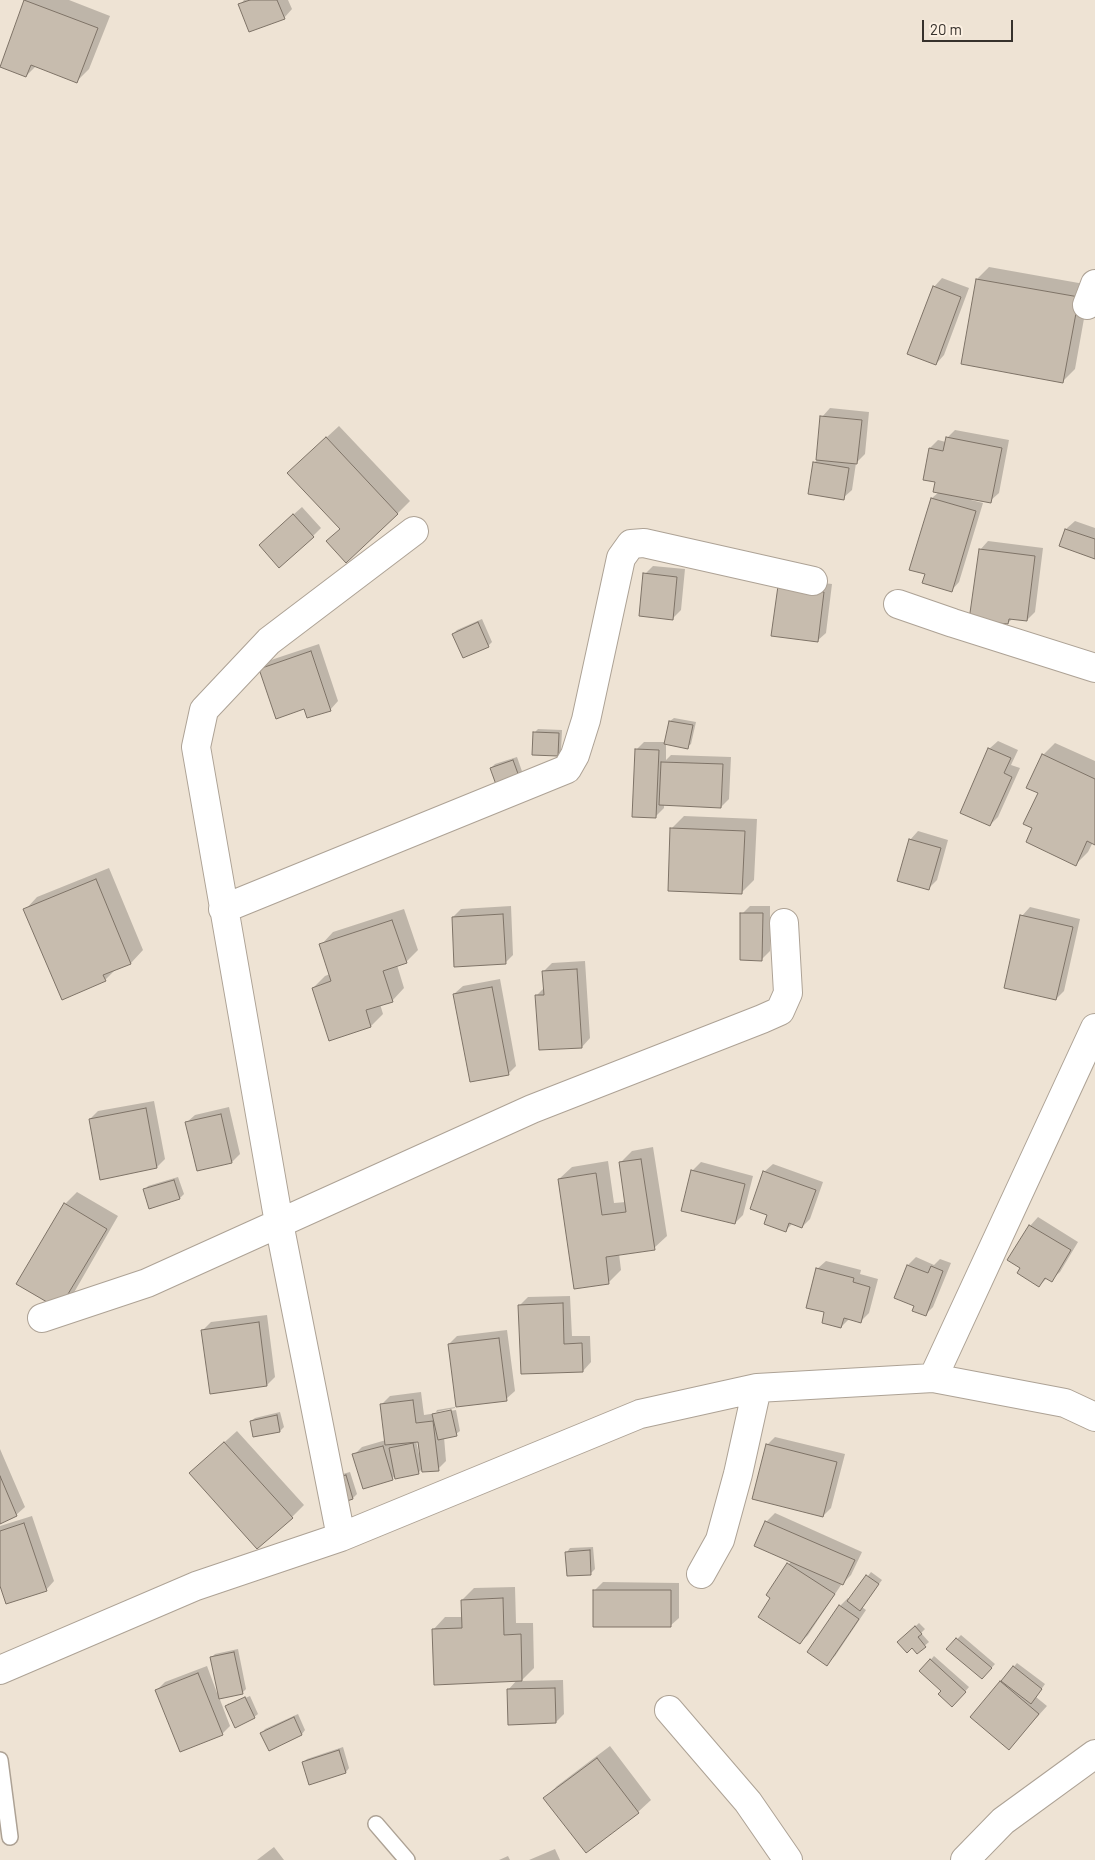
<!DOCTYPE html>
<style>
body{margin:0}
#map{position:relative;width:1095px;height:1860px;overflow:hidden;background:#eee3d4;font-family:Barlow,sans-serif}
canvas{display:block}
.scale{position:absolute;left:922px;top:20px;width:91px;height:22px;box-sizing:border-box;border:2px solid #36312c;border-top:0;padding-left:6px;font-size:15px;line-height:18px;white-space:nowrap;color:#36312c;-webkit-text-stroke:4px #fcf0e2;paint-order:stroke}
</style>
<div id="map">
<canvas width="1095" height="1860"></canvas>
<div class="scale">20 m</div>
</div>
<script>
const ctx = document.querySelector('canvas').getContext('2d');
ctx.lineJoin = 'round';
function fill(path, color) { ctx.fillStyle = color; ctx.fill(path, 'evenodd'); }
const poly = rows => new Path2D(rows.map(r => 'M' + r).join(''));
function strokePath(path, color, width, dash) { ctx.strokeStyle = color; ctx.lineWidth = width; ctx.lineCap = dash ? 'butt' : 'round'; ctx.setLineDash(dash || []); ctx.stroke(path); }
fill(poly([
 [26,0,69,0,110,16,89,69,76,82,36,66,26,76],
 [244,0,288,0,292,9,284,18,240,5],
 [989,267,1090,285,1075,369,1063,381,977,279],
 [942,278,969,288,944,355,936,364,934,287],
 [830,408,869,412,865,454,856,463,852,490,843,498,814,463,818,459,822,417],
 [339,426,410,501,397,514,341,529,301,461],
 [955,430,1009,440,999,493,990,501,972,498,971,500,983,503,959,582,951,591,927,573,932,498,939,492,937,481,924,479,930,448,938,440,946,442,947,438],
 [302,507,321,528,313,536,268,537],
 [1075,521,1095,528,1095,558,1061,546,1066,529],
 [988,541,1043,548,1035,612,1027,620,1013,618,1008,623,980,550],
 [653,566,685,569,681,610,672,619,645,574],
 [787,579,832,584,826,633,817,641],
 [482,619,492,642,488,646,453,634,457,630],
 [319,644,338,701,330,710,305,708,260,669,268,661],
 [674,718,696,722,691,744,687,747,666,743,666,760,671,755,731,757,729,799,721,807,664,804,664,808,656,816,636,750,644,742,666,742,670,721],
 [538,729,562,730,561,751,557,755,534,733],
 [998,741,1018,750,1011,765,1020,768,998,817,990,825,989,749],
 [1055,743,1095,761,1095,843,1093,842,1088,852,1076,864,1034,828,1043,755],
 [517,757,524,777,491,768,495,764],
 [684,816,757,819,754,880,742,892,672,828],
 [918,831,948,840,937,880,929,888,910,840],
 [109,868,143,950,131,963,117,968,105,980,25,910,37,897],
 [511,906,513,955,505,963,453,917,461,909],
 [750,906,770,906,770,951,762,959,742,914],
 [1030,907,1080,919,1064,991,1056,999,1022,916],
 [404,909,418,950,406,962,397,965,404,988,392,1001,380,1004,383,1014,371,1026,313,988,325,976,330,974,321,945,333,932],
 [585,961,590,1038,582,1047,536,996,545,987,544,971,552,963],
 [500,979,516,1066,508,1074,454,994,463,986],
 [154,1101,165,1159,157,1167,90,1119,98,1111],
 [229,1107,240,1154,232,1162,198,1170,186,1123,195,1115],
 [653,1147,667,1236,654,1248,619,1254,621,1270,609,1282,559,1179,572,1167,608,1161,614,1203,626,1202,620,1163,632,1151],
 [701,1162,753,1176,743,1215,735,1223,692,1171],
 [773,1164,823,1182,810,1219,802,1227,793,1223,785,1231,769,1214,764,1172],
 [178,1177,184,1194,180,1198,145,1190,148,1186],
 [77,1192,118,1216,72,1296,59,1308,65,1204],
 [1038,1217,1078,1242,1060,1272,1051,1280,1047,1278,1039,1286,1022,1268,1009,1260,1030,1226],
 [916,1257,934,1265,940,1259,951,1263,933,1307,925,1315,916,1306,908,1265],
 [826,1261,861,1270,860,1274,878,1279,869,1313,861,1321,850,1318,841,1327,826,1312,817,1269],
 [570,1296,572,1336,590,1336,591,1362,583,1371,520,1305,528,1297],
 [267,1315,275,1377,267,1385,203,1330,211,1322],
 [507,1330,515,1391,506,1399,449,1344,457,1336],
 [421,1392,424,1415,456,1410,460,1431,456,1434,444,1437,446,1461,438,1469,423,1468,418,1473,395,1475,392,1479,354,1455,362,1447,386,1440,382,1404,390,1396],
 [419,1440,421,1453,419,1454,416,1441],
 [455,1407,455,1408,436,1412,437,1410],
 [280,1412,284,1427,280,1431,254,1436,251,1421,255,1418],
 [237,1431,304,1505,292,1517,190,1473],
 [775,1437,845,1454,831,1508,823,1516,767,1445],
 [0,1449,25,1507,16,1515,0,1522],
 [350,1472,357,1494,353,1498,338,1502,335,1476],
 [775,1513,862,1552,851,1575,841,1585,808,1635,800,1643,772,1598,768,1595,791,1561,756,1545,766,1522],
 [32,1516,54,1581,46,1590,0,1582,0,1526],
 [593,1547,595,1569,591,1573,567,1552,570,1548],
 [871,1572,882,1580,862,1607,866,1610,835,1656,826,1664,808,1651,840,1606,848,1598,850,1599],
 [603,1582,679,1583,679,1618,670,1626,595,1590],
 [515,1587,516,1623,533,1623,534,1668,521,1681,563,1680,564,1714,556,1722,508,1690,517,1680,433,1630,445,1617,462,1617,462,1600,474,1588],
 [919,1623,925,1629,921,1633,929,1642,917,1652,912,1646,899,1642],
 [961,1635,995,1664,986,1674,948,1649],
 [238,1649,246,1689,242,1693,219,1697,230,1726,222,1734,157,1690,165,1682,207,1666,217,1693,219,1693,211,1658,215,1654],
 [934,1656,969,1687,956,1702,921,1671],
 [1017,1663,1045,1684,1036,1697,1047,1706,1009,1748,1001,1682],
 [250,1696,258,1714,254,1717,226,1706,229,1703,229,1705],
 [298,1714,305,1730,302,1734,270,1749,262,1733,265,1729],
 [610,1746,651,1800,638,1812,545,1798,557,1786],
 [343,1747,349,1768,346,1772,303,1762,307,1759],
 [274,1847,284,1860,257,1860],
 [555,1849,560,1860,529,1860],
 [508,1856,510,1860,499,1860]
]), '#0003');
const building = poly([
 [24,0,98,28,77,83,31,65,26,77,0,67,24,0],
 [250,0,277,0,285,19,249,32,238,4,250,0],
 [976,279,1079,297,1063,383,961,364,976,279],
 [933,286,961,297,936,365,907,354,933,286],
 [820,416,862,420,857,464,816,460,820,416],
 [326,437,398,514,346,563,326,541,340,529,287,473,326,437],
 [946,437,1002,448,991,503,933,492,935,482,923,480,929,448,943,451,946,437],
 [813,462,849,468,844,500,808,494,813,462],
 [931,498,976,511,952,592,922,583,925,574,909,570,931,498],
 [293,514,314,537,279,568,259,545,293,514],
 [1065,529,1095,539,1095,559,1059,546,1065,529],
 [979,549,1035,556,1027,621,1009,619,1008,624,969,620,979,549],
 [643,573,677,577,673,620,639,616,643,573],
 [778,586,824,592,818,642,771,636,778,586],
 [478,622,489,647,463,658,452,634,478,622],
 [311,651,331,711,307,718,304,709,276,719,259,669,311,651],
 [669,721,693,725,688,749,664,744,669,721],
 [533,732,559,733,558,756,532,755,533,732],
 [988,748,1011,758,1004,773,1012,777,990,826,960,813,988,748],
 [635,749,659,750,656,818,632,817,635,749],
 [1042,754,1095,779,1095,845,1087,841,1076,866,1026,842,1032,828,1023,824,1038,793,1026,788,1042,754],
 [513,760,521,782,498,790,490,768,513,760],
 [661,762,723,764,721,808,659,805,661,762],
 [670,828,745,831,742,894,668,891,670,828],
 [909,839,941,848,929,890,897,881,909,839],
 [96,879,131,964,103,975,106,981,62,1000,23,909,96,879],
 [740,913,763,913,762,961,740,960,740,913],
 [503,914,506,964,454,967,452,917,503,914],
 [1020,915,1073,927,1056,1000,1004,988,1020,915],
 [392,920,407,963,383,971,393,1002,366,1010,371,1027,329,1041,312,988,331,981,319,944,392,920],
 [577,969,582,1048,539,1050,535,995,544,995,542,971,577,969],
 [492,987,509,1075,470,1082,453,994,492,987],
 [146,1108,157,1168,100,1180,89,1119,146,1108],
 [221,1114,232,1163,197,1171,185,1122,221,1114],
 [641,1159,655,1250,606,1257,609,1284,574,1289,558,1179,596,1173,602,1215,626,1212,619,1162,641,1159],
 [691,1170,745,1184,735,1224,681,1211,691,1170],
 [763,1171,816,1190,802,1228,789,1223,786,1232,764,1224,767,1215,750,1209,763,1171],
 [174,1180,180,1199,149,1209,143,1189,174,1180],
 [64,1203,107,1229,59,1309,16,1284,64,1203],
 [1029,1225,1071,1250,1052,1282,1045,1278,1039,1287,1017,1273,1020,1268,1007,1260,1029,1225],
 [907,1265,928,1273,931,1266,943,1271,926,1316,912,1311,914,1306,894,1298,907,1265],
 [816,1268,854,1278,853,1282,870,1287,861,1323,844,1318,841,1328,822,1323,824,1312,806,1308,816,1268],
 [563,1303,564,1344,582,1343,583,1372,521,1374,518,1305,563,1303],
 [259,1322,267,1386,210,1394,201,1330,259,1322],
 [499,1338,507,1401,456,1407,448,1344,499,1338],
 [413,1400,416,1423,433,1421,439,1471,422,1472,418,1442,385,1445,380,1404,413,1400],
 [451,1410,457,1436,438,1440,432,1414,451,1410],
 [277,1415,280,1432,253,1437,250,1421,277,1415],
 [224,1442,293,1518,257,1549,189,1473,224,1442],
 [413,1443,419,1474,395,1479,389,1448,413,1443],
 [766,1444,837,1462,823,1517,752,1499,766,1444],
 [383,1446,393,1480,363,1489,352,1454,383,1446],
 [346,1475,353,1499,338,1504,330,1480,346,1475],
 [0,1476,17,1516,0,1524,0,1476],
 [765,1521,855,1560,843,1585,754,1546,765,1521],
 [24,1523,47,1591,6,1604,0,1586,0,1531,24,1523],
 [590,1550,591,1575,567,1576,565,1552,590,1550],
 [787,1563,835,1594,800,1644,758,1617,770,1598,766,1595,787,1563],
 [866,1575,879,1584,860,1611,847,1601,866,1575],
 [593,1590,671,1590,671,1627,593,1627,593,1590],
 [503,1598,504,1635,521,1634,522,1681,434,1685,432,1629,462,1628,461,1600,503,1598],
 [839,1605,859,1619,827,1666,807,1652,839,1605],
 [915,1626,922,1634,918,1637,926,1647,917,1654,912,1648,907,1653,897,1642,915,1626],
 [956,1638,992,1668,982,1679,946,1649,956,1638],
 [234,1652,243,1694,219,1699,210,1657,234,1652],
 [930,1659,966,1692,952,1707,938,1694,941,1691,919,1671,930,1659],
 [1013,1666,1042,1689,1031,1704,1001,1681,1013,1666],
 [198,1673,223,1735,180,1752,155,1690,198,1673],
 [1000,1681,1039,1714,1009,1750,970,1717,1000,1681],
 [555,1688,556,1723,508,1725,507,1689,555,1688],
 [245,1697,255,1718,235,1728,225,1706,245,1697],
 [294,1717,302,1735,269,1751,260,1733,294,1717],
 [339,1750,346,1773,309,1785,302,1762,339,1750],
 [597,1758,639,1813,586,1853,543,1798,597,1758]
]);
fill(building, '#c7bcae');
strokePath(building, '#7e7367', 1);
const lane = poly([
 [0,1760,10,1837],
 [376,1824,407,1860]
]);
const street = poly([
 [1087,305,1095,284],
 [898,604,953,623,1095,668],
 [223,909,567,769,575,755,586,720,621,558,631,544,644,543,813,581],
 [1095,1028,933,1378,1065,1403,1095,1417],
 [42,1318,147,1283,532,1109,762,1019,780,1011,788,993,784,923],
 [341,1537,279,1223,196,747,204,710,269,641,414,531],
 [701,1574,720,1540,738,1474,757,1388],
 [0,1670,196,1586,341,1537,640,1414,757,1388,933,1378],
 [669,1710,748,1802,788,1860],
 [965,1860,1003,1821,1095,1754]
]);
strokePath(lane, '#ada295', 18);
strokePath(street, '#ada295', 30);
strokePath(lane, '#fff', 15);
strokePath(street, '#fff', 28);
</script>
